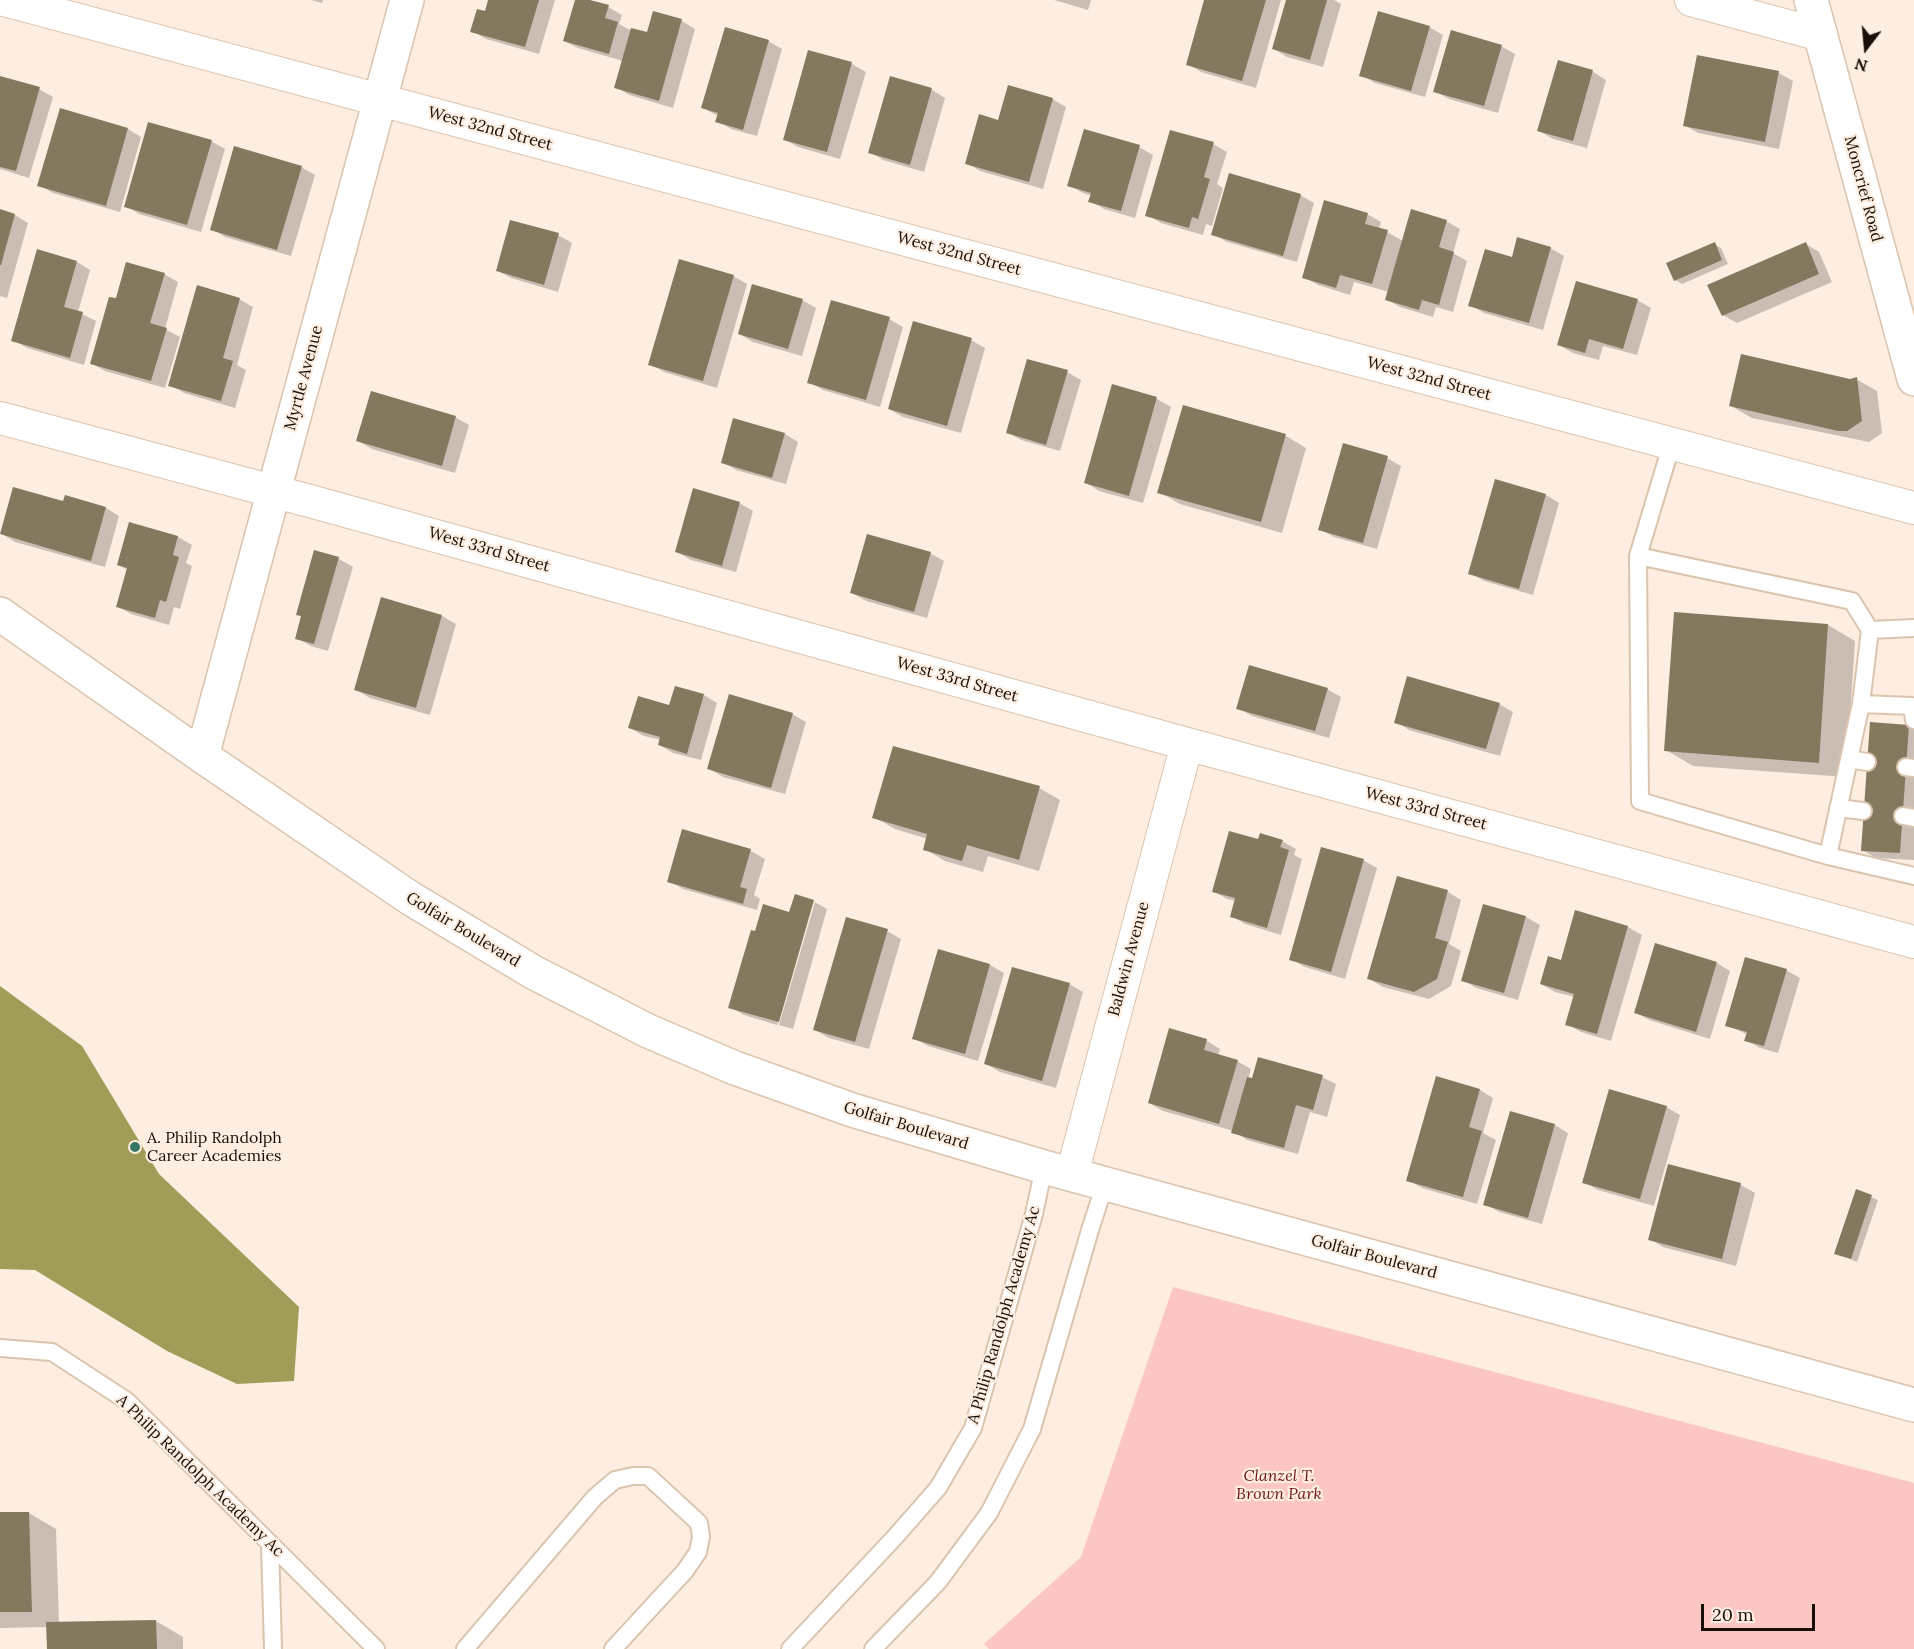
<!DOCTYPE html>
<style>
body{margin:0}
#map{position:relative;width:1914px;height:1649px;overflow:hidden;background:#fdeee1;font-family:Lora,serif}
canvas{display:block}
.north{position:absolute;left:1836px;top:18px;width:60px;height:60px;-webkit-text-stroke:4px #fdeee1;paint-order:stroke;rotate:196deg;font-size:16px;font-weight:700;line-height:24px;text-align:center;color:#181008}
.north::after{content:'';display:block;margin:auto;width:21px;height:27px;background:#181008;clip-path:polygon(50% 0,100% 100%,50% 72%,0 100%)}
.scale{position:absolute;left:1701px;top:1604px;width:114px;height:27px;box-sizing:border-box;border:3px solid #181008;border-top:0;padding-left:8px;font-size:18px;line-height:21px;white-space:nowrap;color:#181008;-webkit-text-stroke:4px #fdeee1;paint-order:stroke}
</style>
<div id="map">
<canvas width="1914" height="1649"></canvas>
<div class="north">N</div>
<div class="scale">20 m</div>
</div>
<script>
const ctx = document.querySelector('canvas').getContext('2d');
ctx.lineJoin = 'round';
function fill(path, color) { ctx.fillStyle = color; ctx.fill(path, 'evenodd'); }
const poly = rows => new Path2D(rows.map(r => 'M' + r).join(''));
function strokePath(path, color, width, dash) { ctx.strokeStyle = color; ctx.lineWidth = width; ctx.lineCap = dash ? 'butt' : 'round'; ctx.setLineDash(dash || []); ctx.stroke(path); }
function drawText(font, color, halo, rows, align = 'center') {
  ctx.font = font + ' Lora,serif'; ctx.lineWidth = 4.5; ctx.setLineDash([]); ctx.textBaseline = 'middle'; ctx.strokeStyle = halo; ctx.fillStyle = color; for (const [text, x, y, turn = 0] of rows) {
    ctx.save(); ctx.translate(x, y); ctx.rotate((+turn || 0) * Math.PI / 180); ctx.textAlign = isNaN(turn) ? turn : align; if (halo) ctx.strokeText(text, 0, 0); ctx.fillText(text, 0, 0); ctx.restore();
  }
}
fill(poly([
 [1173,1287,1914,1483,1914,1649,989,1649,984,1644,1081,1557]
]), '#fcc6c4');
fill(poly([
 [0,986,82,1046,159,1174,299,1307,294,1381,237,1384,167,1351,35,1270,0,1269]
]), '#9f9d57');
fill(poly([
 [311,0,323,0,322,3],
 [490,0,555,0,539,54,486,39,472,31,486,13],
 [576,0,584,0,608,7,622,15,619,24,632,31,648,34,655,13,682,21,695,29,673,108,629,95,616,87,623,61,578,48,564,41],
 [1054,0,1091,0,1088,10],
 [1206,0,1281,0,1256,88,1201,72,1188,64],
 [1288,0,1334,0,1341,4,1323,67,1287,57,1274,49],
 [1429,27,1443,35,1425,97,1375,83,1361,75],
 [768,41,782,49,757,136,731,129,717,121,718,116,703,108],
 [1501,46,1515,54,1498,113,1449,99,1435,91],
 [809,51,852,64,866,72,840,159,798,147,784,139],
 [1698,57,1779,73,1793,81,1779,149,1698,133,1684,125],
 [1559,62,1593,72,1606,80,1587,148,1553,139,1539,131],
 [0,77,39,89,53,97,29,178,0,169],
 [891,78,932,90,945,98,924,172,883,160,870,152],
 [1052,99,1066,107,1043,189,980,171,967,163,999,122],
 [61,110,128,129,141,137,120,212,53,193,39,185],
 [211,141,225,149,201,232,139,214,126,206],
 [1213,144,1227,152,1217,184,1223,188,1212,226,1206,224,1203,235,1161,223,1147,215],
 [1139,147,1153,155,1135,218,1104,209,1090,201,1092,196,1083,193,1069,185],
 [301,167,315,175,291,256,225,237,212,229],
 [1300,195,1314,203,1297,262,1227,242,1213,234],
 [0,211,15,215,28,223,7,298,0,296],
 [1367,214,1381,222,1379,229,1387,232,1403,241,1446,221,1460,229,1453,253,1467,261,1453,312,1436,307,1433,317,1400,307,1386,299,1389,292,1354,282,1350,295,1318,285,1304,277],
 [558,235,572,243,558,292,511,278,497,270],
 [1714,244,1721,248,1728,264,1682,284,1675,280],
 [1806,244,1819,252,1832,282,1737,323,1723,315],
 [1550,248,1564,256,1543,330,1484,313,1470,305,1513,258],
 [77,262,90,270,78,312,96,321,84,365,27,348,13,340],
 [164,274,178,282,165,329,180,337,165,388,105,371,91,363,117,300],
 [733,276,747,284,717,388,664,372,650,364],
 [239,299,253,307,237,365,246,370,235,408,184,393,170,385],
 [802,300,816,308,802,356,753,342,739,334],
 [1637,300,1651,308,1637,355,1603,346,1599,360,1573,353,1559,345],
 [889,319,903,327,880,407,823,390,809,382],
 [971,340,985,348,961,433,903,417,889,409],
 [1067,372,1081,380,1060,451,1021,440,1007,432],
 [1856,379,1877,391,1882,433,1869,442,1752,418,1731,406],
 [1113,386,1157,399,1171,407,1143,503,1099,491,1086,483],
 [1184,406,1286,436,1306,448,1282,533,1180,504,1159,492],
 [455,417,469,425,455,473,372,449,358,441],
 [785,434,798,442,786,484,736,470,722,462],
 [1387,458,1401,466,1377,549,1334,537,1320,529],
 [1546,495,1559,503,1533,595,1484,581,1470,573],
 [66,497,106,508,119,516,105,567,15,542,2,534,64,503],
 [739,503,753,511,736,572,691,560,677,552],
 [130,524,178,537,192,545,186,563,192,566,180,609,174,607,169,625,131,614,117,606,128,570,118,565],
 [315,552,339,559,353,567,328,651,311,646,297,638,303,617,297,614],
 [930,553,944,561,927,618,866,601,852,593],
 [382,599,442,616,456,624,430,715,370,698,356,690],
 [1828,625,1855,641,1846,777,1693,766,1666,750],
 [1327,689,1341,697,1329,738,1252,716,1238,708],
 [704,695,717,703,701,760,673,753,659,745,661,740,644,736,630,728,670,707],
 [1499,704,1513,712,1500,756,1409,730,1396,722],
 [792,714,806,722,785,794,723,777,709,769],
 [1908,727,1914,730,1914,860,1876,858,1862,850],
 [1039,788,1060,800,1039,871,988,856,983,872,945,861,925,849,928,839,895,829,874,817],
 [683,831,751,851,765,859,754,895,760,899,757,910,683,889,669,881],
 [1259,841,1282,841,1296,849,1294,855,1302,859,1281,935,1245,924,1232,916,1236,901,1227,899,1213,891],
 [1363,860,1377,868,1345,979,1305,967,1291,959],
 [1398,877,1448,892,1461,900,1449,944,1461,951,1451,986,1429,999,1383,987,1369,979],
 [813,901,827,909,793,1029,779,1025,815,902,812,902,777,1025,744,1015,730,1007,756,933],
 [1484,905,1526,917,1540,925,1518,1000,1476,988,1463,980],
 [1576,912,1628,927,1642,935,1611,1041,1581,1032,1567,1024,1575,997,1555,992,1541,984,1562,962],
 [887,931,901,939,869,1049,829,1038,815,1030],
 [939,950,990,965,1004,973,978,1061,928,1046,914,1038],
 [1717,963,1730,971,1710,1039,1649,1020,1635,1012],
 [1786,970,1800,978,1778,1053,1760,1048,1746,1040,1748,1035,1727,1025],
 [1069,984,1083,992,1056,1088,1000,1072,986,1064],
 [1170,1030,1207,1041,1220,1049,1218,1056,1237,1061,1251,1069,1248,1079,1322,1077,1336,1084,1327,1117,1310,1112,1298,1154,1247,1140,1234,1131,1163,1111,1149,1103],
 [1437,1078,1480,1090,1493,1098,1483,1133,1496,1140,1477,1204,1422,1188,1408,1180],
 [1666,1107,1680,1115,1654,1206,1598,1190,1584,1182],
 [1555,1125,1568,1133,1542,1224,1499,1212,1485,1204],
 [1669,1166,1741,1185,1755,1193,1736,1266,1663,1247,1650,1239],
 [1857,1191,1878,1200,1857,1262,1836,1253],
 [29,1513,56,1529,59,1624,156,1621,183,1637,183,1649,48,1649,47,1627,0,1628,0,1514]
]), '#0003');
fill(poly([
 [488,0,539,0,525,47,470,32,477,9,485,11],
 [575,0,590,0,609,5,605,18,618,22,609,54,563,41],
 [1204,0,1266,0,1242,81,1186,65],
 [1286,0,1327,0,1310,60,1272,49],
 [653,11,682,19,659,101,614,88,631,28,647,32],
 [1378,11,1430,26,1411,91,1359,76],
 [725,27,769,40,743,130,715,122,718,113,701,108],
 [1451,30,1502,45,1484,106,1433,92],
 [808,50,852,62,827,152,783,140],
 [1697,55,1779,71,1765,142,1683,126],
 [1558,60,1593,70,1573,141,1537,131],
 [0,76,40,87,16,171,0,167],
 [890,76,932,88,910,165,868,153],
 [1008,85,1053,98,1029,182,965,164,979,114,998,120],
 [60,108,128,128,106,206,37,186],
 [148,122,212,140,187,225,124,207],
 [1084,129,1140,145,1121,211,1088,202,1091,193,1067,186],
 [1170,130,1214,142,1204,177,1210,179,1198,219,1192,217,1189,228,1145,216],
 [234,146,302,166,277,250,210,230],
 [1229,173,1301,194,1283,256,1211,235],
 [1324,200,1368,213,1365,224,1388,230,1372,284,1340,275,1336,288,1302,278],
 [0,209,15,214,1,265,0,265],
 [1411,209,1447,220,1439,247,1454,252,1439,305,1422,300,1419,310,1385,300],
 [510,220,559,233,544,285,496,271],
 [1517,237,1551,247,1529,323,1468,306,1485,249,1512,257],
 [1715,242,1722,260,1674,281,1666,263],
 [1806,242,1819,274,1722,316,1707,285],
 [37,249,77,261,64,307,83,312,70,358,11,341],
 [679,259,734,275,703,381,648,365],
 [126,262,165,273,150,323,167,328,151,381,90,364,109,297,116,298],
 [1576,281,1638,299,1623,349,1589,339,1585,353,1557,345],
 [752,284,803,299,788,349,738,334],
 [197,285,240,298,223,358,233,361,221,401,168,386],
 [831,300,890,317,866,400,807,383],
 [913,321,972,338,947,426,888,409],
 [1741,354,1850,379,1857,377,1862,421,1847,431,1838,431,1729,406],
 [1027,359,1068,370,1046,445,1006,433],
 [1112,384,1157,397,1129,496,1084,483],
 [371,391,456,416,442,466,356,441],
 [1183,405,1286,434,1261,522,1157,493],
 [733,418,785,433,772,478,721,463],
 [1343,443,1388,456,1363,543,1318,530],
 [1495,479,1546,494,1519,589,1468,574],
 [13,487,63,501,65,495,106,507,91,561,0,534],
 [693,488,740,502,722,566,675,552],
 [129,522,178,536,173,555,179,557,166,602,160,600,155,618,116,607,127,568,117,565],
 [867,534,931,552,914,612,850,593],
 [314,550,339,557,314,644,295,639,301,616,296,615],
 [381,597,442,615,416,708,354,690],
 [1674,612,1828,624,1819,763,1664,751],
 [1249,665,1328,688,1315,731,1236,709],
 [1407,676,1500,703,1486,749,1394,723],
 [675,686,704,694,687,754,658,745,660,737,628,728,638,696,669,705],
 [729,694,793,713,771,788,707,769],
 [1870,722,1909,725,1900,853,1861,851],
 [893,746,1040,786,1019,860,967,845,962,861,923,850,927,834,872,818],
 [682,829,751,849,740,887,747,889,743,904,667,882],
 [1229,831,1258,839,1260,833,1283,840,1280,847,1289,850,1267,928,1230,917,1235,898,1212,892],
 [1321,847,1364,859,1331,972,1289,960],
 [1397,876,1448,890,1435,938,1448,942,1437,979,1414,992,1367,979],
 [795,894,814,900,779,1022,728,1008,751,930,755,931,763,904,789,912],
 [1483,904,1526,916,1504,993,1461,981],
 [1575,910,1628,926,1597,1034,1565,1025,1574,994,1540,984,1548,956,1561,960],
 [846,917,888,929,855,1042,813,1030],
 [1655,943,1717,962,1696,1032,1634,1013],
 [938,949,990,964,965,1054,912,1039],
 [1745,957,1787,969,1764,1046,1744,1041,1747,1032,1725,1026],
 [1012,967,1070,983,1042,1081,984,1064],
 [1169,1028,1207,1039,1204,1050,1238,1060,1219,1124,1148,1103],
 [1258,1057,1323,1075,1313,1110,1296,1105,1284,1148,1231,1133,1247,1077,1252,1078],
 [1436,1076,1480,1089,1469,1127,1482,1131,1463,1197,1406,1181],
 [1609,1089,1667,1106,1640,1199,1582,1183],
 [1510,1111,1555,1124,1528,1218,1483,1205],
 [1668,1164,1741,1183,1722,1259,1648,1240],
 [1856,1189,1872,1195,1851,1259,1834,1254],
 [0,1512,29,1512,32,1612,0,1612],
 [156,1620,157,1649,47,1649,46,1622]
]), '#84785f');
const lane = poly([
 [1638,556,1672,443],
 [1914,628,1870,630,1861,704,1828,856,1914,876],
 [1861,704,1912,706,1914,720],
 [1849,759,1867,762],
 [1906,767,1914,768],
 [1838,808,1863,811],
 [1903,816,1914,818],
 [1828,856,1640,801,1638,556,1852,601,1870,630],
 [0,1348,52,1352,127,1401,376,1649],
 [270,1544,273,1649],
 [465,1649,595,1497,615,1480,633,1476,648,1476,699,1523,701,1537,698,1552,685,1571,613,1649],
 [790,1649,895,1537,938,1488,973,1428,1034,1214,1044,1167],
 [873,1649,938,1582,989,1513,1032,1429,1090,1230,1105,1184]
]);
const street = poly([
 [4,0,1914,508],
 [1691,0,1821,35],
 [0,418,317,503,1187,744,1914,942],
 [1072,1174,1187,744]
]);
const secondary = poly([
 [1811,0,1914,379],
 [0,614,202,756,410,898,533,972,648,1031,735,1068,852,1110,1044,1167,1914,1405],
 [202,756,407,0]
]);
strokePath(lane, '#dbc4ae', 20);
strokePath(street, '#dbc4ae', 34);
strokePath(secondary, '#dbc4ae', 36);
strokePath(lane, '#fff', 16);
strokePath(street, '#fff', 32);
strokePath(secondary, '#fff', 33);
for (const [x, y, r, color] of [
 [135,1147,6,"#367562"]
]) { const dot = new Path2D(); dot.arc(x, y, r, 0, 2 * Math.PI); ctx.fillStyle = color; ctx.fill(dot); strokePath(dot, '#fdeee1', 2); }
drawText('16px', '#181008', '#fdeee1', [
 ["West 32nd Street",490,129,15],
 ["Moncrief Road",1863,189,75],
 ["West 32nd Street",959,254,15],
 ["Myrtle Avenue",304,378,-75],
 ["West 32nd Street",1429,379,15],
 ["West 33rd Street",489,550,16],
 ["West 33rd Street",957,680,16],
 ["West 33rd Street",1426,809,15],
 ["Golfair Boulevard",463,930,31],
 ["Baldwin Avenue",1129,959,-75],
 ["Golfair Boulevard",906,1126,17],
 ["Golfair Boulevard",1374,1257,15],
 ["A Philip Randolph Academy Ac",1004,1315,-74],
 ["A Philip Randolph Academy Ac",200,1476,44]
]);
drawText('16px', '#181008', '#fdeee1', [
 ["A. Philip Randolph",147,1138],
 ["Career Academies",147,1156]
], 'left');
drawText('italic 16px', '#6d141c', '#fdeee1', [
 ["Clanzel T.",1279,1476],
 ["Brown Park",1279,1494]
]);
</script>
